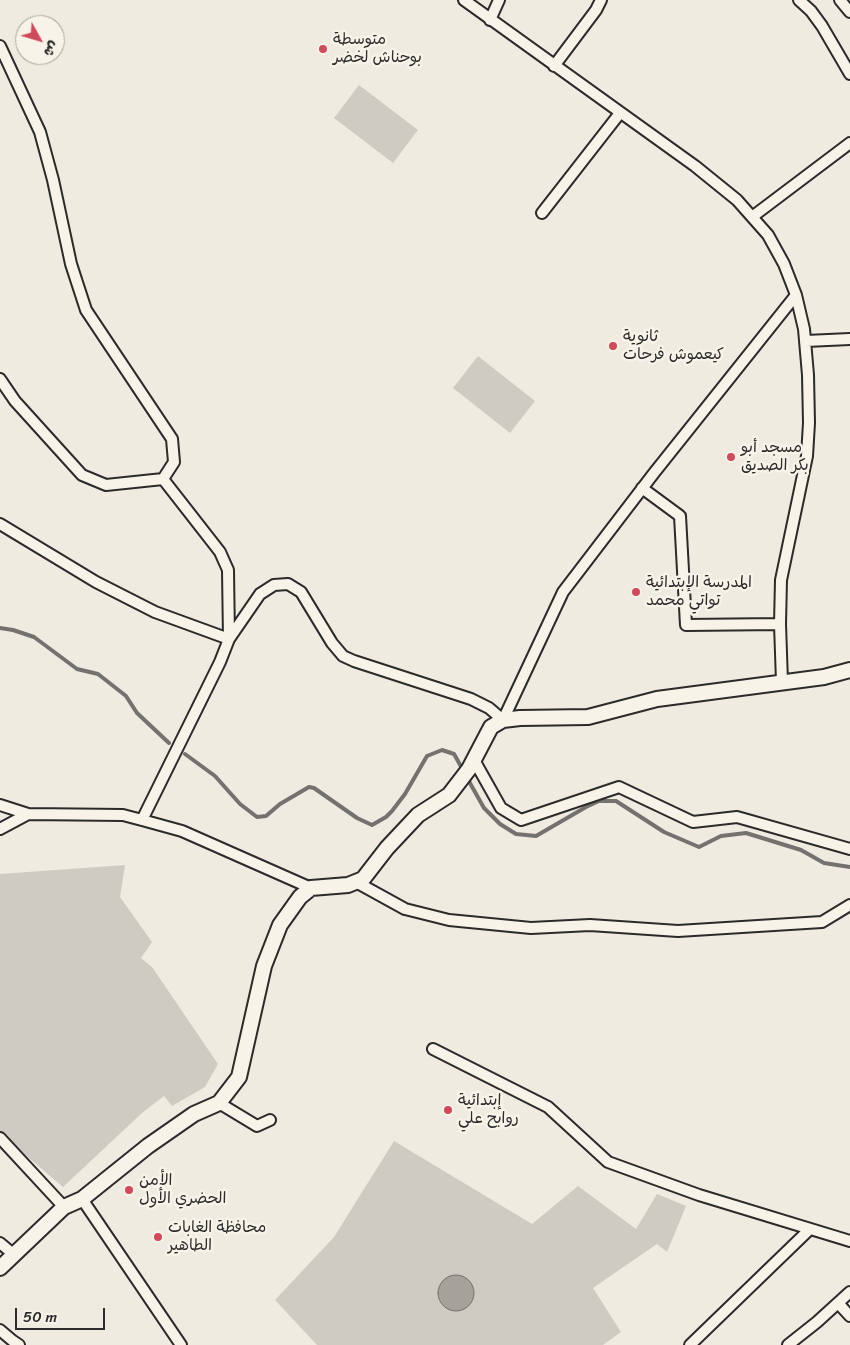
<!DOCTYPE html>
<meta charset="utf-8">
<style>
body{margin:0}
#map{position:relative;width:850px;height:1345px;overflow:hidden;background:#efebe0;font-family:Sriracha,"Playpen Sans Arabic",sans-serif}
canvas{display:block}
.north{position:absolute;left:15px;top:15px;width:50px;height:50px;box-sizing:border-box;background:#f7f3e8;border:1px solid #a5a39c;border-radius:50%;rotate:129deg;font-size:14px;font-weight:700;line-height:20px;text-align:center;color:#2b2b2b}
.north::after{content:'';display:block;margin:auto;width:18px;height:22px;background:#d1495b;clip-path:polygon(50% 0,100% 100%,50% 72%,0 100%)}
.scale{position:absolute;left:15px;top:1308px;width:90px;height:22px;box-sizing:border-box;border:2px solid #2b2b2b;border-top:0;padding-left:6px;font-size:15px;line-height:18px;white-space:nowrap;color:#2b2b2b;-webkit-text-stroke:4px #f7f3e8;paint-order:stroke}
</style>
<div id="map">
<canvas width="850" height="1345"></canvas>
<div class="north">ش</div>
<div class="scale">50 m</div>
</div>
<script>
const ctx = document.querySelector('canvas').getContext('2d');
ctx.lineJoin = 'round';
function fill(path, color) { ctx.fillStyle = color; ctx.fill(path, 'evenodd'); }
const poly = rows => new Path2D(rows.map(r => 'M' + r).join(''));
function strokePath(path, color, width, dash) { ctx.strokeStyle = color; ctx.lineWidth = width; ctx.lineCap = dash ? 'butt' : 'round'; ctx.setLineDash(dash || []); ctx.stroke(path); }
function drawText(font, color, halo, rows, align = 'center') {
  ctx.font = font + ' Sriracha,"Playpen Sans Arabic",sans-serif'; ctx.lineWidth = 5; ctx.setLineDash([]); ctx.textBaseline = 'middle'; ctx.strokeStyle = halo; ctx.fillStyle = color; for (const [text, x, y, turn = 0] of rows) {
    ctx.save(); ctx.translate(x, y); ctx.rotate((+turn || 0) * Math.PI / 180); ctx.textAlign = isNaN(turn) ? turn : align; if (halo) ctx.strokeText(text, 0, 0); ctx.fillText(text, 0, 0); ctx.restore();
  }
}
fill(poly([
 [359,85,418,130,393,163,334,118],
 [478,356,535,401,510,433,453,388],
 [125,865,120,897,152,942,141,958,152,967,218,1064,205,1087,172,1106,164,1096,142,1113,63,1187,0,1133,0,874],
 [394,1141,532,1224,578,1186,636,1229,657,1194,686,1206,667,1252,657,1244,593,1288,621,1332,603,1345,317,1345,275,1300,334,1237]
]), '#cfcbc2');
const water = poly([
 '438 1293a18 18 0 1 1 36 0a18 18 0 1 1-36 0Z'
]);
fill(water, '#a4a29a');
strokePath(water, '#74726e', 1);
strokePath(poly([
 [0,628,13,630,34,637,77,669,98,674,126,696,137,713,169,743],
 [185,754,215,776,240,804,257,817,266,816,280,804,309,787,314,788,357,818,372,825,386,817,392,811,405,794,427,756,442,750,454,754,463,770],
 [466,776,484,808,500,824,516,834,536,836,586,807,599,801,616,801,664,832,699,847,721,836,746,833,801,850,824,863,850,867]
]), '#74726e', 4);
const minor = poly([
 [464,0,695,166,737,200,768,235,784,264,796,295,804,329,808,375,809,423,807,456,781,580,780,624,782,682],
 [799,0,811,11,822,26,850,74],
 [840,0,850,12],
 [490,20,499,0],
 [0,46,40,132,53,180,71,264,86,310,172,439,174,462,163,479],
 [554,66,596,10,601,0],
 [542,213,620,113],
 [752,217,850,143],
 [806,341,850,339],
 [0,379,15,401,82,475,106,485,163,479],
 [163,479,220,552,228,570,229,639],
 [642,488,680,516,686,625,780,624],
 [0,524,96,582,155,612,229,639],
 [474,760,501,808,521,820,619,787,693,822,737,817,850,849],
 [0,805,28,814,123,815,142,820,182,831,311,888],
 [142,820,220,662,229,639,260,594,274,585,288,584,301,592,332,643,343,656,354,661,471,699,489,708,503,720,563,592,654,473,796,295],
 [0,829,28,814],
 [356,882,405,909,449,920,531,928,590,925,678,931,822,922,850,905],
 [433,1049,548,1107,608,1162,699,1195,850,1241],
 [219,1103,257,1126,270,1120],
 [0,1138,64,1207],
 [82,1199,181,1345],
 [0,1243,13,1254],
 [838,1303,850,1316],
 [0,1330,13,1341,19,1345],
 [690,1345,810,1229],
 [788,1345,817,1322,850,1292]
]);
const secondary = poly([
 [0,1268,64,1207,82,1199,148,1146,194,1114,219,1103,239,1077,264,966,280,925,300,897,311,888,348,885,363,879,387,848,418,815,449,795,469,769,491,727,503,720,520,718,588,717,657,699,824,677,850,670]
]);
strokePath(minor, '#2b2b2b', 14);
strokePath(secondary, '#2b2b2b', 18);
strokePath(minor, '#f7f3e8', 10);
strokePath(secondary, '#f7f3e8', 14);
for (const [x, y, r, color] of [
 [323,49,5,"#d1495b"],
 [613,346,5,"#d1495b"],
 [731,457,5,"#d1495b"],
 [636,592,5,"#d1495b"],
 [448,1110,5,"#d1495b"],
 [129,1190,5,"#d1495b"],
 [158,1237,5,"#d1495b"]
]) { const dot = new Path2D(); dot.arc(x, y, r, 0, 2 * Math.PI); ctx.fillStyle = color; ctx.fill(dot); strokePath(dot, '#f7f3e8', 2); }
drawText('16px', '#2b2b2b', '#f7f3e8', [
 ["متوسطة",333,40],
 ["بوحناش لخضر",333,58],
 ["ثانوية",623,337],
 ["كيعموش فرحات",623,355],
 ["مسجد أبو",741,448],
 ["بكر الصديق",741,466],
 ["المدرسة الإبتدائية",646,583],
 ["تواتي محمد",646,601],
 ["إبتدائية",458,1101],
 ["روابح علي",458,1119],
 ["الأمن",139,1181],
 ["الحضري الأول",139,1199],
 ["محافظة الغابات",168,1228],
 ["الطاهير",168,1246]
], 'left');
</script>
